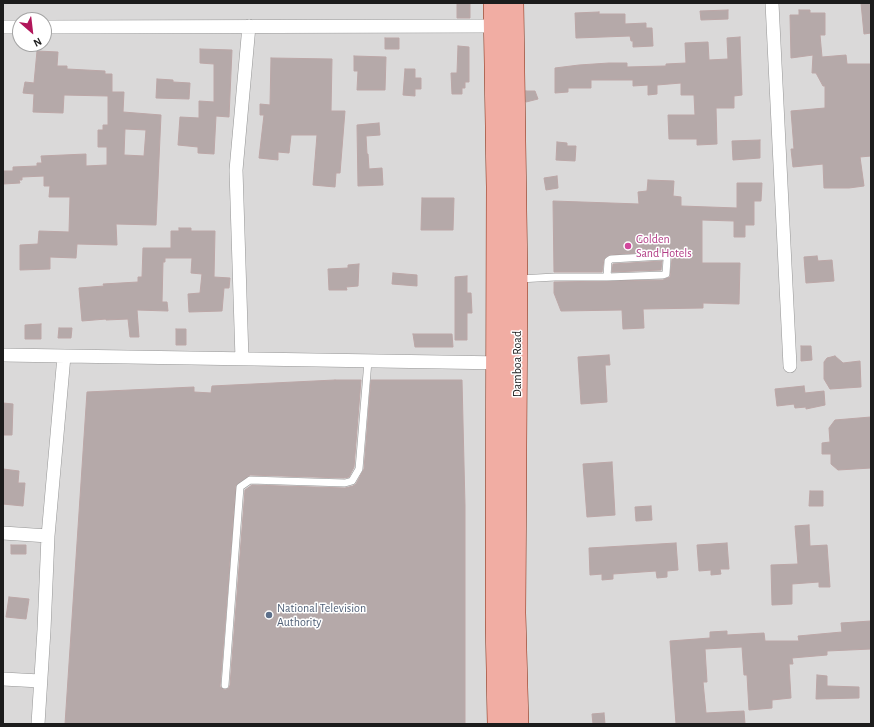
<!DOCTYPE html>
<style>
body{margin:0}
#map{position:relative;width:874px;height:727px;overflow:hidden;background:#ece5e2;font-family:"Alegreya Sans",sans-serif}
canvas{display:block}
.frame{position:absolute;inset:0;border:4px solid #1c1c1c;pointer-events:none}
.north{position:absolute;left:12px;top:12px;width:40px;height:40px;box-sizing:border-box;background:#fff;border:1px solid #a4a4a4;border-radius:50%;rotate:152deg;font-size:11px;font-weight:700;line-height:16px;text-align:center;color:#1c1c1c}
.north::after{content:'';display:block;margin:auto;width:14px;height:18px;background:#b1165a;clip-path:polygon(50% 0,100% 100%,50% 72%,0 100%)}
</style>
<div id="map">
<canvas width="874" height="727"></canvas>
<div class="frame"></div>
<div class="north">N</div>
</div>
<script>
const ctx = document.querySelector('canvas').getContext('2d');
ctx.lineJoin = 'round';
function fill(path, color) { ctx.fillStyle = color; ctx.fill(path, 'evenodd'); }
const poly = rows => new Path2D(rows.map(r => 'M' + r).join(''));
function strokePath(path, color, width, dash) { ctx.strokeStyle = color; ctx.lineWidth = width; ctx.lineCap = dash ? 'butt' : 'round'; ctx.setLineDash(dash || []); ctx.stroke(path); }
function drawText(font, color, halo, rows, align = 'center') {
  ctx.font = font + ' "Alegreya Sans",sans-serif'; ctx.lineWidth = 3; ctx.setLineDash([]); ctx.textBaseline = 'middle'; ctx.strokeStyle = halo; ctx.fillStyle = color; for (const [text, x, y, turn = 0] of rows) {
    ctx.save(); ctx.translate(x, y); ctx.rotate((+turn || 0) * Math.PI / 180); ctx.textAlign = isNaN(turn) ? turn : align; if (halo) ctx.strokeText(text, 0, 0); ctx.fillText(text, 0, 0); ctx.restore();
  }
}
fill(poly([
 [3,3,871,3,871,724,3,724],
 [20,20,44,20,44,44,20,44]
]), '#dad9d9');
const building = poly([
 [457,3,470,3,470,18,457,18,457,3],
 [861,3,871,3,871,33,864,34,861,3],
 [728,10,728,19,701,20,700,11,728,10],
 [799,10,810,10,810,13,825,13,825,35,820,35,822,57,846,55,847,64,871,64,871,156,860,157,864,186,849,188,824,188,823,164,793,167,791,149,794,149,791,111,825,108,825,86,823,86,816,73,812,73,813,55,791,58,790,15,799,15,799,10],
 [599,12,599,14,625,14,625,24,646,23,646,28,652,28,653,46,633,47,633,41,631,41,630,36,576,38,575,13,599,12],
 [740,37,742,95,734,96,734,108,716,108,717,144,697,145,697,139,669,139,668,115,695,115,694,95,681,95,681,83,657,85,657,94,648,95,648,85,633,86,633,80,591,80,591,88,568,88,568,92,555,93,555,68,579,65,609,63,627,63,627,67,666,66,666,64,686,63,685,43,708,42,709,60,728,59,727,38,740,37],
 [385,38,399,38,399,49,385,49,385,38],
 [458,46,469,47,469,82,465,82,465,88,462,88,462,94,452,94,451,73,457,73,458,46],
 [200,49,232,50,229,117,216,116,214,154,198,153,198,147,178,145,180,117,199,118,199,101,214,102,214,64,200,63,200,49],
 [37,51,58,52,57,66,67,66,67,69,105,71,105,74,112,74,112,92,124,92,123,112,161,115,156,225,116,224,117,245,77,244,76,258,50,257,50,269,20,270,20,245,38,244,39,231,69,232,70,197,49,197,50,186,44,186,44,176,22,177,22,180,19,180,20,183,3,184,3,171,13,171,13,167,37,166,37,163,42,163,41,156,86,154,86,166,107,165,107,147,98,147,98,130,103,130,103,125,108,125,108,96,64,95,63,113,33,112,34,94,23,93,25,82,34,83,37,51],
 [125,129,146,130,144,156,124,155,125,129],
 [354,56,386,57,385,90,357,90,358,71,354,71,354,56],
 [271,58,332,59,331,111,345,111,340,173,336,173,335,187,313,185,317,135,291,135,289,153,278,152,278,160,259,158,264,115,260,115,260,104,270,105,271,58],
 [405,69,415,69,415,78,421,78,421,89,415,89,415,96,403,95,405,69],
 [157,79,173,80,173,82,190,83,189,99,156,98,157,79],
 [526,91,535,91,538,99,526,102,526,91],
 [379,123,380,135,366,136,367,154,368,154,369,169,382,168,383,185,358,186,357,125,379,123],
 [760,140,760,158,733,160,732,141,760,140],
 [557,142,567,143,567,146,576,146,575,161,556,160,557,142],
 [557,176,558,188,546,190,544,178,557,176],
 [648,180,674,181,673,196,681,197,681,206,737,208,737,183,762,183,761,201,754,201,754,225,745,225,745,237,734,237,734,221,702,220,702,263,740,263,739,304,703,303,703,308,643,309,644,328,623,329,622,310,561,311,554,293,554,282,663,280,670,277,672,259,669,253,665,251,609,255,604,259,602,272,554,272,553,201,639,204,638,192,647,191,648,180],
 [422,198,454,198,453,230,421,230,422,198],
 [179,228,191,228,191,231,215,231,214,277,230,278,229,288,224,288,222,311,189,312,188,294,200,293,202,274,191,273,192,258,165,258,165,262,163,262,162,302,167,302,168,311,137,310,139,337,130,337,128,319,106,320,106,319,82,321,79,288,104,286,103,284,138,282,138,277,142,277,143,248,171,248,171,231,179,231,179,228],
 [817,256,818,261,832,260,834,281,806,283,804,257,817,256],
 [662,261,661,270,612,272,613,264,662,261],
 [359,264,358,286,346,287,347,290,329,290,328,269,348,268,348,265,359,264],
 [393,273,417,275,417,286,392,284,393,273],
 [467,276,467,293,471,293,472,313,467,313,467,340,455,340,455,277,467,276],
 [41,324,41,339,25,339,25,325,41,324],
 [59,328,72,328,71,338,58,338,59,328],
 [176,329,186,329,186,345,176,345,176,329],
 [413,334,452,334,453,347,415,347,413,334],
 [801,346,811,346,812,360,801,361,801,346],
 [609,355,610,365,605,365,607,402,581,404,578,357,609,355],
 [835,356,843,363,860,361,861,387,830,389,824,379,824,362,827,358,835,356],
 [335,380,361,380,354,467,349,477,344,478,250,475,236,485,220,687,225,690,229,688,230,685,245,490,252,485,345,488,353,486,356,484,364,469,371,380,462,380,465,506,465,724,65,724,87,392,194,387,194,392,211,393,212,386,335,380],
 [804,386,805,393,824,391,825,405,806,409,806,407,795,408,794,404,777,406,775,389,804,386],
 [3,403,13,404,12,435,3,435,3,403],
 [871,417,871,468,838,470,831,464,831,454,822,454,822,443,830,442,829,428,835,420,871,417],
 [612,462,615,515,587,517,583,464,612,462],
 [3,469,19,471,18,483,25,483,23,506,3,504,3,469],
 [810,491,823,491,823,506,809,506,810,491],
 [651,506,652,520,636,521,635,507,651,506],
 [809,525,810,546,827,545,830,587,819,587,819,582,792,584,792,604,772,605,771,565,798,564,795,526,809,525],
 [676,543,678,570,667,571,667,577,657,578,656,571,613,574,613,579,602,580,602,574,590,575,589,548,676,543],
 [727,543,729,569,720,569,721,574,711,575,711,570,699,571,697,545,727,543],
 [11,545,26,545,26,554,11,554,11,545],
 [9,597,29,599,26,619,6,617,9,597],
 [871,621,871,649,827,651,827,655,792,658,793,664,789,664,791,698,772,700,772,708,749,710,747,675,744,675,742,647,705,649,707,682,703,682,706,713,744,711,745,724,676,724,670,641,710,638,710,632,727,631,727,635,764,633,765,641,799,641,798,636,842,632,841,623,871,621],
 [817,675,827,676,827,686,859,687,859,698,816,699,817,675],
 [604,713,605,724,593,724,592,714,604,713]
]);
fill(building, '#b5a9a9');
strokePath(building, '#bca7a7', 1);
const lane = poly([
 [519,279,555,277,607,277,663,275,666,274,667,259,665,256,611,259,608,261,607,277],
 [225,685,240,487,250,480,345,483,352,481,359,469,368,361]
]);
const street = poly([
 [772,3,790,366],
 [3,27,20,27],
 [44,27,494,26],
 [3,355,504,363],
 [242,359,236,170,249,26],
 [3,533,48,536],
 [3,679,40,681],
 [38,724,44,630,48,536,64,356]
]);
const primary = poly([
 [494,3,497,187,496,617,498,724],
 [513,3,517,279,515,613,518,724]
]);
strokePath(lane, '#969696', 8);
strokePath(street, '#969696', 14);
strokePath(primary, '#832b10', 22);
strokePath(lane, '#fff', 7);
strokePath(street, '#fff', 13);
strokePath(primary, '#f1ada3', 21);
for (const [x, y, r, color] of [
 [628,246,4,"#d1479c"],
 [269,615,4,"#5c6f8a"]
]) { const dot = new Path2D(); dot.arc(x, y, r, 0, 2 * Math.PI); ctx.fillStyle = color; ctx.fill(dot); strokePath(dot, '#fff', 1.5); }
drawText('12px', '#b23c85', '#fff', [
 ["Golden",636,239],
 ["Sand Hotels",636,253]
], 'left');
drawText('12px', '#1c1c1c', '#fff', [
 ["Damboa Road",517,364,-90]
]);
drawText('12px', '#4e5e75', '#fff', [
 ["National Television",277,608],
 ["Authority",277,622]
], 'left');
</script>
